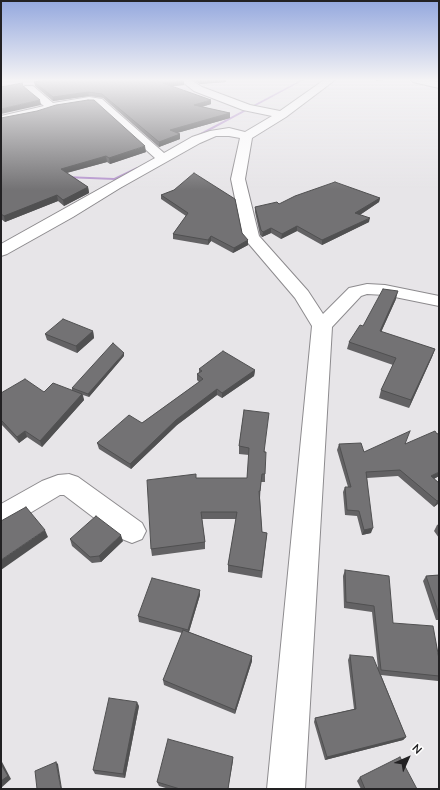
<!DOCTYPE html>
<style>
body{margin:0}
#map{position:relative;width:440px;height:790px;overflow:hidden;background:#e7e5e8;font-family:"Nunito Sans",sans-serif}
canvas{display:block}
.frame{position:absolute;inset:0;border:2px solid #222123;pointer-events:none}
.north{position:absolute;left:388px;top:738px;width:40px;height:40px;-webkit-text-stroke:3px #fff;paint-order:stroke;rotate:45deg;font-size:11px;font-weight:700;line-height:16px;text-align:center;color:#222123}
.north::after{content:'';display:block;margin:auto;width:14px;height:18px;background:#222123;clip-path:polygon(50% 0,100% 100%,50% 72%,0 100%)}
</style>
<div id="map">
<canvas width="440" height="790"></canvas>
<div class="frame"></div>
<div class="north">N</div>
</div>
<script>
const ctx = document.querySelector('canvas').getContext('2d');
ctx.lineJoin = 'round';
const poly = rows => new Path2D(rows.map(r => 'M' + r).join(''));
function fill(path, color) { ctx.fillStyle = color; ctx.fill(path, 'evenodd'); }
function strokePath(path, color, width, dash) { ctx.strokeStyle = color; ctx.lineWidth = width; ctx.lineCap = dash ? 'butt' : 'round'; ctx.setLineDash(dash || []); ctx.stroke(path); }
fill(poly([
 [301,80,304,80,192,140,189,139,301,80],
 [137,167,140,168,115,180,65,178,63,177,65,176,114,178,137,167]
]), '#b696ce');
const minor = poly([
 [180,80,191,80,202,87,250,105,280,111,324,80,335,80,286,117,252,138,245,179,259,236,308,291,323,314,349,288,367,284,385,285,439,296,439,306,385,295,367,294,361,296,332,327,305,789,267,789,312,326,295,298,243,237,231,179,240,138,229,136,216,136,200,143,120,188,73,217,7,254,1,256,1,244,155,158,95,104,89,103,57,109,38,115,1,122,1,116,44,106,25,90,24,88,25,86,33,86,53,103,89,97,102,99,164,153,192,137,210,131,229,128,245,132,272,116,243,110,194,91,180,80],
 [411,80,428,80,439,82,439,88,413,82,411,80],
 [69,474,78,477,142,523,146,531,142,539,132,543,122,539,64,495,60,495,10,525,1,529,1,504,42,481,58,475,69,474]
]);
strokePath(minor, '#8d8b8e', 2);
fill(minor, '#fff');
fill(poly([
 [193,80,226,80,226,82,200,84],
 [34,82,184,85,172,86,211,104,202,107,230,113,230,118,177,133,180,134,180,139,159,147,103,98,89,96,53,101,35,86],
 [1,118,146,152,110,164,107,162,67,173,88,187,89,193,64,206,58,201,5,222,1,219],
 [161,195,242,233,248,245,233,253,211,241,208,245,173,239,173,234,186,216,161,199],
 [380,198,379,202,360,215,369,222,322,245,297,231,281,239,271,233,262,237,260,235,255,212,255,207,279,204],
 [396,299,381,332,435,349,432,357,409,408,379,398,381,390,393,365,347,349,349,342,363,326],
 [93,331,94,338,77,353,47,340,45,334],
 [124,356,89,397,83,395,84,400,42,447,27,437,19,443,1,424,1,393,44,392,72,390,72,388],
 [199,369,255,370,254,376,222,398,217,395,177,425,131,469,99,449,97,443,142,423,199,382,197,380,197,374,199,373],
 [244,410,265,452,265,482,261,482,260,498,262,532,267,533,262,578,228,572,228,565,236,519,202,519,205,542,205,549,152,556,151,549,196,478,247,478,249,455,239,454,239,446],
 [339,444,364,452,405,444,439,476,434,479,439,483,439,503,434,507,398,476,367,478,371,533,362,535,357,516,345,515,343,492,345,487,348,487,337,450],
 [439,524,439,538,434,531,437,525],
 [70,539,123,541,101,562,92,563,72,546],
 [345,570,393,623,439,659,439,681,438,681,381,675,406,737,403,740,325,760,314,722,315,718,354,709,348,660,350,655,378,668,372,612,344,608,343,576],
 [439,575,439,620,436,620,423,581,426,576],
 [200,595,189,632,252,656,252,661,235,714,164,685,163,680,182,633,139,622,138,616],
 [139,706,125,778,95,774,93,770],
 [233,761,228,789,169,789,159,786,157,782],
 [360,777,417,789,361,789,357,781]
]), '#636264');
fill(poly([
 [200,80,226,80,226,82,200,84],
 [376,80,384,80,376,81],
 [184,81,184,85,163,87,163,83],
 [88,92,89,96,53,101,53,97],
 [40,100,41,105,1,114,1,109],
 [211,100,211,104,194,109,194,105],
 [230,113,230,118,170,135,170,130],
 [180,134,180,139,159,147,159,142],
 [145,146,146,152,110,164,109,158],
 [106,156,107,162,62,174,61,169],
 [88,187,89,193,64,206,63,200],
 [57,195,58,201,5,222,4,216],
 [380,198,379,202,355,218,355,213],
 [370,218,369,222,322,245,322,240],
 [297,226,297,231,281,239,282,234],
 [271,228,271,233,262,237,263,232],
 [211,236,211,241,208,245,208,240],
 [248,240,248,245,233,253,234,248],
 [398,291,396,299,378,339,380,331],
 [93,331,94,338,77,353,76,346],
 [435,349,432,357,409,408,411,400],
 [124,353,124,356,89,397,88,394],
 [255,370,254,376,222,398,222,393],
 [217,389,217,395,177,425,131,469,130,464,176,420],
 [82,394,84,400,42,447,40,441],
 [25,431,27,437,19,443,17,437],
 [439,472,439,476,428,482,431,476],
 [439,500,439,503,434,507,437,501],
 [373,528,371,533,362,535,364,530],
 [45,530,48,537,1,570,1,560],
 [121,535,123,541,101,562,99,556],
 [200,590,200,595,188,635,188,630],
 [252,656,252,661,235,714,235,710],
 [137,702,139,706,125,778,123,774],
 [406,737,403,740,325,760,327,757],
 [1,760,11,779,1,788],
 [56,762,58,764,62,789,61,789]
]), '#505051');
const building = poly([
 [48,80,182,80,184,81,163,83,211,100,194,105,230,113,170,130,180,134,159,142,102,94,88,92,53,97,34,82,48,80],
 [22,83,23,86,40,100,1,109,1,87,22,83],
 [88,100,94,100,145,146,109,158,106,156,61,169,88,187,63,200,57,195,4,216,1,214,1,118,37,111,56,105,88,100],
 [194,173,235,199,242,233,248,240,234,248,211,236,208,240,173,234,188,213,161,195,174,190,194,173],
 [335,182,380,198,355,213,370,218,322,240,297,226,282,234,271,228,263,232,261,230,255,207,277,202,279,204,295,196,335,182],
 [383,289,398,291,380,331,435,349,411,400,381,390,396,358,349,342,360,325,363,326,383,289],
 [63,319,93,331,76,346,45,334,63,319],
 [113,343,124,353,88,394,72,388,113,343],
 [223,351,255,370,222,393,217,389,176,420,130,464,97,443,129,415,142,423,203,379,197,374,202,371,199,369,223,351],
 [25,379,44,392,53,383,82,394,40,441,25,431,17,437,1,420,1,393,25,379],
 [244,410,269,413,264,452,266,452,265,474,262,474,260,491,259,491,262,532,267,533,262,571,228,565,237,512,201,512,205,542,151,549,147,480,196,474,196,478,247,478,249,448,239,446,244,410],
 [410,431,405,444,435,431,437,434,439,433,439,472,431,476,439,483,439,500,437,501,400,470,366,472,373,528,364,530,359,511,347,510,345,487,351,487,339,444,361,443,364,452,410,431],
 [26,507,45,530,1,560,1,521,26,507],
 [96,516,121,535,99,556,90,557,70,539,96,516],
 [345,570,389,576,393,623,433,626,439,659,439,676,381,670,374,606,346,602,345,570],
 [439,575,439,614,426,576,439,575],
 [152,578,200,590,188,630,138,616,152,578],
 [183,630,252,656,235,710,163,680,183,630],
 [350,655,373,657,406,737,327,757,315,718,356,709,350,655],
 [109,698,137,702,123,774,93,770,109,698],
 [168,739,233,757,228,789,180,789,157,782,168,739],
 [400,757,417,789,365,789,360,777,400,757],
 [56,762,61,789,37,789,35,771,56,762],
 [1,764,8,776,1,781,1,764]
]);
fill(building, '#737274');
strokePath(building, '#505051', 1);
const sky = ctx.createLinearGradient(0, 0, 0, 190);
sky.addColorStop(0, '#94a8de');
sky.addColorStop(0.42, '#f4f3f5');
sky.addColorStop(1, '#f4f3f500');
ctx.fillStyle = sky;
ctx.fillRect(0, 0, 440, 190);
</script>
